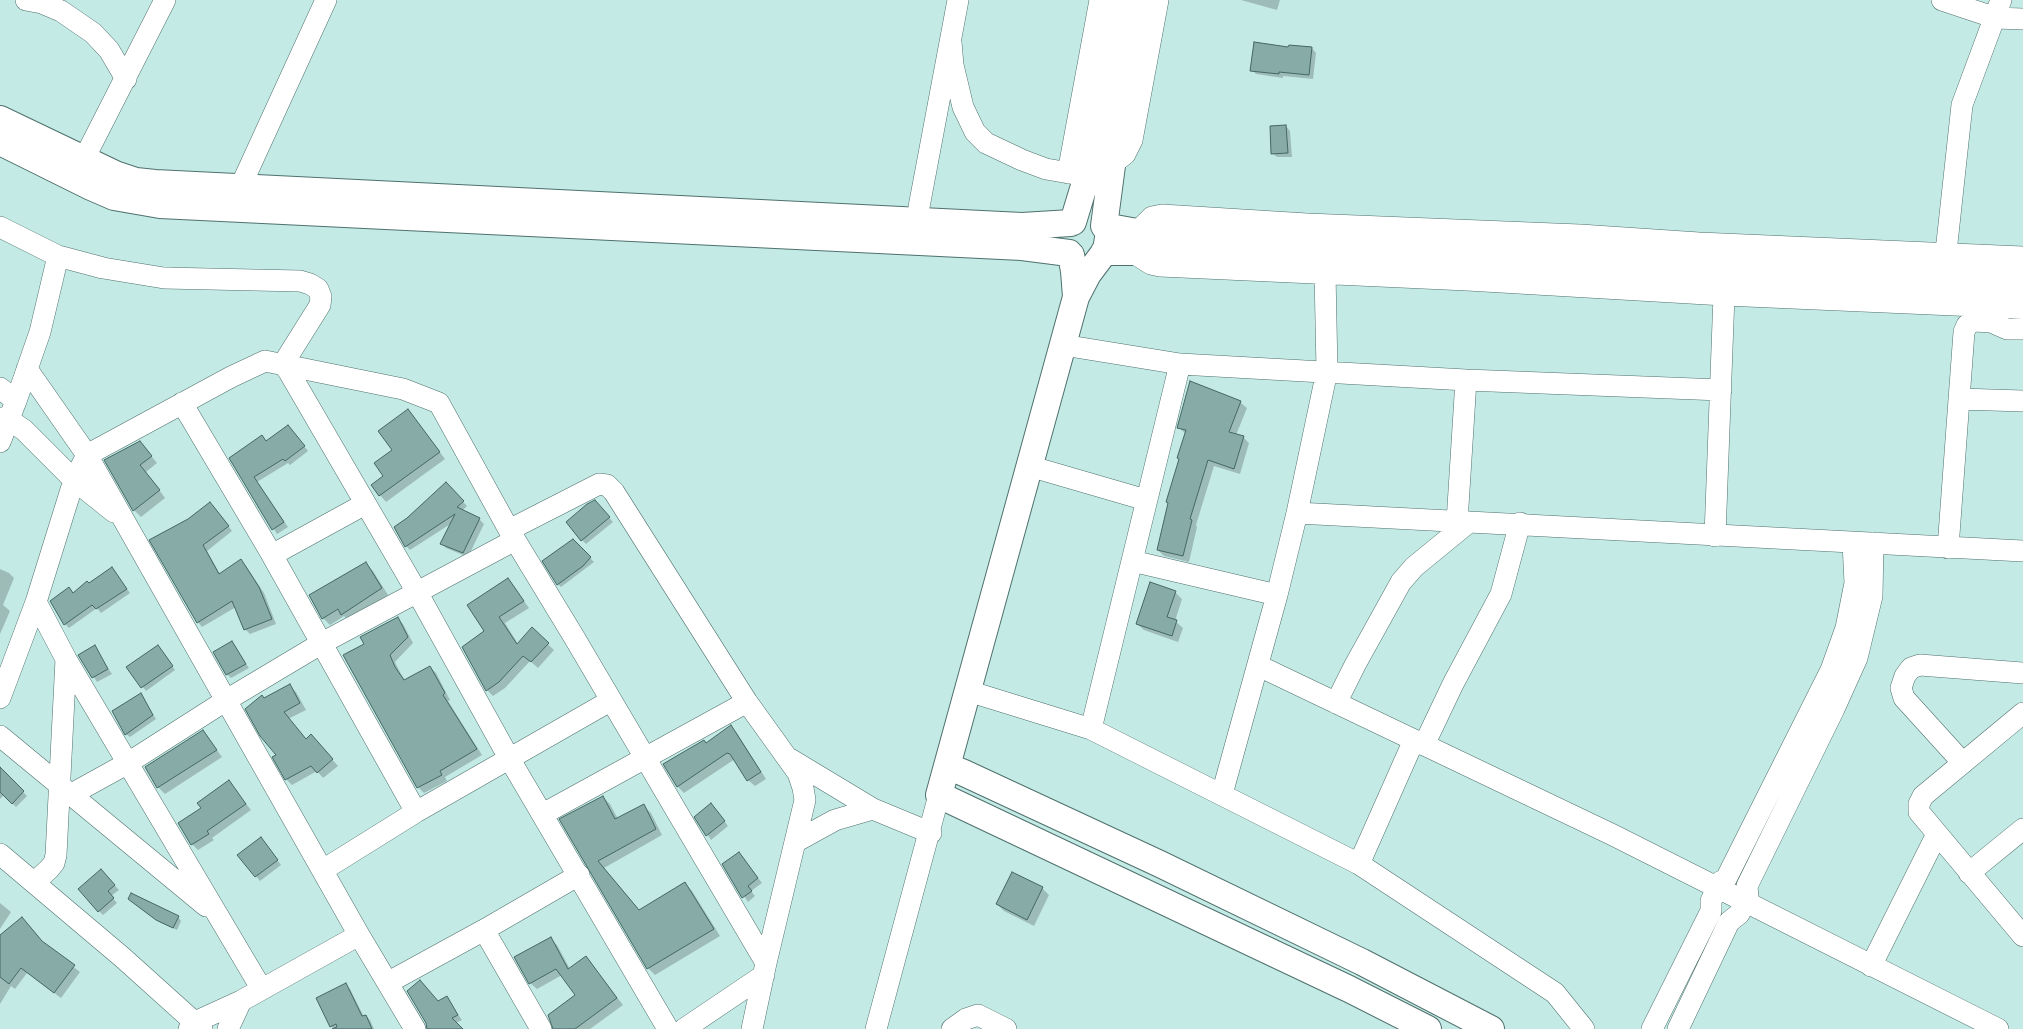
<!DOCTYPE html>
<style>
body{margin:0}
canvas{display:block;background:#c4eae5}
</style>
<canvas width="2023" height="1029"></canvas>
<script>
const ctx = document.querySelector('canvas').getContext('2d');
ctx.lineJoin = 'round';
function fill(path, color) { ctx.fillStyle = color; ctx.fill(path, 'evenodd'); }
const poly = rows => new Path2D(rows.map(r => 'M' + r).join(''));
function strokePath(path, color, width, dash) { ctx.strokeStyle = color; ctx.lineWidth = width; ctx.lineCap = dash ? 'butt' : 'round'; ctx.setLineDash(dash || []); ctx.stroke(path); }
fill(poly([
 [1241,0,1280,0,1277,10],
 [1289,48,1312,48,1316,53,1313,79,1283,76,1283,78,1256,74,1252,70],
 [1286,126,1290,131,1292,157,1277,157,1272,153],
 [1191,383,1241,403,1247,408,1236,435,1243,437,1249,443,1240,474,1214,466,1196,525,1197,527,1189,562,1164,556,1158,550,1186,434,1179,428],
 [408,411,445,459,386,502,380,495],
 [292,430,308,451,290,465,288,463,257,482,288,527,277,534,231,458,262,437,267,442],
 [140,442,157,463,146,472,165,498,141,517,134,510],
 [446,484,467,506,462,511,479,519,484,524,468,557,446,548,442,543,452,523,410,550,406,546,408,519],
 [599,506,613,522,586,544,582,540],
 [215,508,232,531,207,551,220,574,241,561,246,566,264,593,276,624,250,634,245,629,236,607,202,627,198,622,151,540],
 [572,540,594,562,561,587,558,584],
 [366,564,373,571,388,595,349,621,344,616,330,625,323,618],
 [0,569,9,573,14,578,3,605,10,611,0,634],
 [112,569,130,593,101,613,97,608,69,628,65,624,74,594],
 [508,579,529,608,505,623,518,644,532,629,554,650,538,668,530,661,505,688,493,696,487,690,486,631],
 [1175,592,1182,599,1175,621,1183,628,1178,642,1144,630,1137,624],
 [397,618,403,624,413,643,395,662,401,674,405,680,430,667,436,673,450,700,448,701,482,755,445,777,447,781,424,793,418,787,366,644],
 [232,643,249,668,231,678,227,674],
 [94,647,112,674,97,682,80,655],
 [161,650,175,670,146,691,128,667],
 [290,686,296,692,306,710,288,719,306,740,317,742,338,766,323,778,317,771,292,785,286,779,278,755,265,700],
 [141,695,156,719,130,737,126,734],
 [731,727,737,733,766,779,755,786,748,780,735,759,684,793,678,787,665,764,706,744],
 [203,731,222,757,165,794,158,787,146,768],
 [3,772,27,796,16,807,4,795,0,799,0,773],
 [229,782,251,810,212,838,214,840,198,850,192,844,203,809],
 [603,797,610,804,618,819,644,806,651,813,662,835,604,868,640,911,685,884,692,891,720,936,655,975,648,968,561,820],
 [715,809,728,826,711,840,696,817],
 [265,843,281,865,260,881,256,876],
 [743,858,762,883,751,891,755,896,748,902,724,865],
 [101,870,119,890,111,896,117,903,103,915,99,911],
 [1042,888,1049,895,1034,926,1004,911,997,904],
 [133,902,178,917,181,921,177,930,161,923],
 [0,903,11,912,0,929],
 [0,937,44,944,80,972,61,998,27,973,15,989,11,986,0,1004],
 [551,939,557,945,570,969,586,957,623,1005,590,1029,555,1029,577,995,562,975,537,989,530,983],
 [345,985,350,989,364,1017,366,1016,370,1020,374,1029,334,1029,331,1026],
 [446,997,462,1020,456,1023,462,1029,429,1029,438,1002]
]), '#0003');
const building = poly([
 [1254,42,1288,47,1289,45,1312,47,1309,75,1279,72,1279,74,1250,71,1254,42],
 [1286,125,1288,153,1271,154,1270,126,1286,125],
 [1190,381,1241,401,1229,432,1244,436,1234,469,1208,460,1190,519,1192,520,1183,556,1157,550,1168,503,1166,502,1179,459,1177,458,1186,430,1177,428,1190,381],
 [408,409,440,452,379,496,371,485,383,476,374,463,392,450,378,431,408,409],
 [288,425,305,446,285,461,283,459,254,477,284,522,272,530,229,458,262,435,266,441,288,425],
 [140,441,152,456,140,465,160,490,133,511,104,460,140,441],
 [446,482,464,501,457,507,480,518,463,553,440,544,455,514,405,547,394,527,407,518,446,482],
 [595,500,610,517,581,541,566,522,587,504,595,500],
 [210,502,229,526,203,545,219,574,241,559,259,587,272,619,244,630,232,601,197,623,149,540,188,519,210,502],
 [573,539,591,557,583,566,557,585,542,561,573,539],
 [366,562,382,588,341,615,338,609,322,619,309,595,366,562],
 [112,567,127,589,96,609,92,605,64,625,50,601,69,587,73,593,87,581,89,583,112,567],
 [508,578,524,601,499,617,517,644,532,627,549,643,531,662,523,656,499,682,486,691,462,647,484,631,467,605,508,578],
 [1150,582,1176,591,1167,617,1177,620,1172,636,1136,624,1150,582],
 [398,617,408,637,390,655,395,667,404,680,430,666,445,693,443,695,477,749,440,771,442,775,417,788,343,655,364,644,360,637,398,617],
 [232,641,246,664,226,675,213,652,232,641],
 [95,645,108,669,92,678,78,655,95,645],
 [158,645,173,666,141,688,126,667,158,645],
 [290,684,300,703,284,712,306,739,311,734,333,759,317,773,311,766,285,780,272,757,276,755,260,736,245,709,262,695,264,698,290,684],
 [141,693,153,715,125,735,112,711,141,693],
 [731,725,761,772,747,781,730,754,727,753,677,787,663,764,704,740,706,743,731,725],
 [203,730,217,750,157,788,145,767,203,730],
 [0,767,24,791,12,804,0,792,0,767],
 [229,780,246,804,207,831,209,834,191,845,178,823,201,808,197,803,229,780],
 [603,796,615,819,644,804,656,829,598,861,639,910,685,882,714,929,647,969,559,819,603,796],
 [711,803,725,821,706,836,694,817,711,803],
 [261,837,278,860,255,877,237,855,261,837],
 [739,852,758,878,748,886,752,891,742,898,722,864,739,852],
 [101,869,115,885,108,891,114,898,98,912,78,889,101,869],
 [1012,872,1043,887,1027,920,996,904,1012,872],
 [131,893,179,916,173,928,156,920,128,899,131,893],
 [22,917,42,941,75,965,54,993,21,968,9,984,0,977,0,935,22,917],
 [551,937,568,969,586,956,617,998,575,1029,553,1029,548,1015,575,995,556,969,529,984,514,957,551,937],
 [420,980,438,1001,447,996,458,1015,452,1018,463,1029,427,1029,426,1023,407,991,420,980],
 [346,983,362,1016,366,1015,372,1029,332,1029,337,1027,336,1024,330,1027,316,998,346,983]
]);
fill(building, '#87aca7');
strokePath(building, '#446763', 1);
const minor = poly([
 [26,0,42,3,61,11,93,33,109,50,126,79],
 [1942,0,1996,18,2023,19],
 [951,42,953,65,963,107,975,132,986,143,1022,160,1046,169,1087,176],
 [86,155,165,0],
 [1112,160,1120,158,1125,154,1132,140,1158,0],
 [1068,173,1100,0],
 [244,179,326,0],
 [919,207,958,0],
 [0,227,58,256,103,268,164,278,300,281,310,284,318,289,321,297,320,305,283,364],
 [1137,232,1152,217,1162,215,1307,224,1580,235,1699,243,2023,257],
 [1132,252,1151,264,1160,266,1467,280,1724,295,2023,308],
 [1946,252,1962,105,2001,0],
 [1063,345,1180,364,1466,380,1721,390],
 [283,364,289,372,417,592,509,758,668,1029],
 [27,369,87,455,359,935,415,1029],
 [0,388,16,401],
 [1960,399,2023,401],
 [182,403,272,555,416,812],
 [0,418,8,419,24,430,74,480,114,512],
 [0,442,16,401,40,332,58,256],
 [1029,466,1146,500],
 [1297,513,2023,551],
 [1457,522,1466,380],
 [509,530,599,484,607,485,614,492,747,702,798,773,803,788,805,800,766,963,752,1029],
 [1715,536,1724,295],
 [1948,548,1964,332,1967,325,1974,321,1991,322,2007,329,2023,329],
 [272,555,365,504],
 [1132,561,1277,595],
 [36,602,66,659,261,988],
 [1259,666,1613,835,1998,1029],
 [968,691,1091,729,1359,864,1555,993,1584,1029],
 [0,698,36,602,74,480,87,455,231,377,265,361,403,389,439,403,509,530,574,637,766,963],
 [1336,703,1355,665,1401,582,1414,567,1469,522],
 [2023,713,1923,796,1919,804,1919,812,2023,936],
 [1091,729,1180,364],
 [0,736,206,906],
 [1424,745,1453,684,1501,594,1520,523],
 [790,759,873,809,931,833],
 [1963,763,1904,698,1901,688,1905,676,1911,668,1920,665,2023,673],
 [1222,794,1277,595,1297,513,1327,371,1325,273],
 [70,795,128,763,225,701,322,643,515,540],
 [543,814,747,702],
 [795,842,835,820,873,809],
 [0,854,122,957,202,1029],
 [1359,864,1414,740],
 [323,870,416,812,610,701],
 [1969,873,2023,829],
 [35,882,49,869,54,863,56,855,66,659],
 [484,930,541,1029],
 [1871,966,1937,834],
 [389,982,484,930,579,875],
 [189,1029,195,1022,241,1001,359,935],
 [228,1029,241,1001],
 [684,1029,764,975],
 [876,1029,939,795],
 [952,1029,966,1019,978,1015,1006,1029],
 [1652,1029,1711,911,1711,901,1717,888,1720,882,1726,879,1831,670,1846,628,1855,583,1853,543],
 [1678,1029,1729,922,1739,914,1748,897,1747,886,1834,709,1857,658,1872,596,1873,543]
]);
const major = poly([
 [1141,0,1115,143,1104,226,1137,232,2023,271],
 [0,119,115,174,136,181,155,183,1022,226,1071,223],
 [0,142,91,187,114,197,160,205,1022,247,1069,253],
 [1073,222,1087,176,1116,0],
 [1104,252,1173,252,2023,293],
 [1071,255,1074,271,1076,297,1088,274,1106,250,1108,238],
 [1076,297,939,795,1349,989,1428,1029],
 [947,766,964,773,1160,864,1362,962,1491,1029]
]);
strokePath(minor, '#4e716d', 22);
strokePath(major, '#4e716d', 28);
strokePath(minor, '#fff', 21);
strokePath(major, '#fff', 26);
</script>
